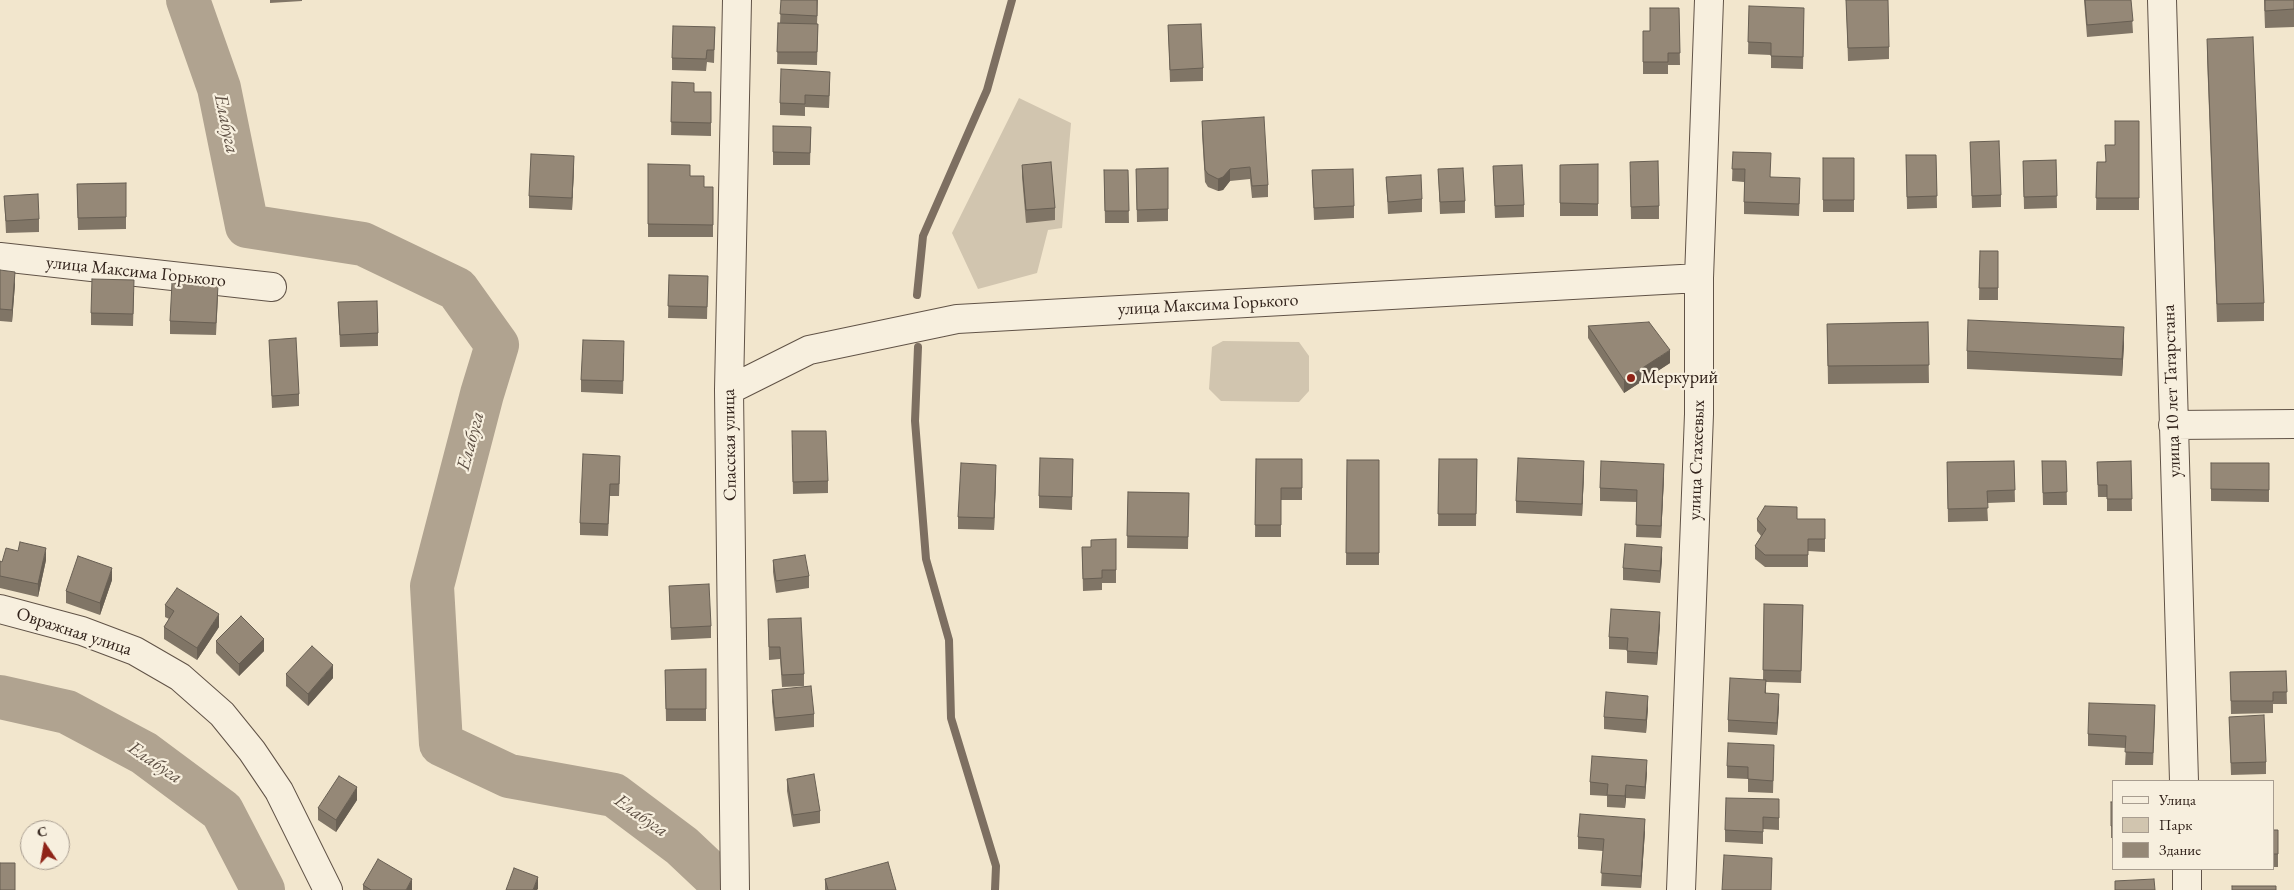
<!DOCTYPE html>
<meta charset="utf-8">
<style>
body{margin:0}
#map{position:relative;width:2294px;height:890px;overflow:hidden;background:#f2e6cd;font-family:"EB Garamond",serif}
canvas{display:block}
.legend{position:absolute;left:2112px;top:780px;width:162px;height:90px;box-sizing:border-box;background:#f7efde;border:1px solid #a89d90;margin:0;padding:6px 9px;list-style:none;font-size:15px;color:#31221a}
.legend li{display:flex;align-items:center;gap:10px;height:25px}
.legend b{width:25px;border:1px solid #a89d90}
.north{position:absolute;left:20px;top:820px;width:50px;height:50px;box-sizing:border-box;background:#f7efde;border:1px solid #a89d90;border-radius:50%;rotate:348deg;font-size:14px;font-weight:700;line-height:20px;text-align:center;color:#31221a}
.north::after{content:'';display:block;margin:auto;width:18px;height:22px;background:#8f2418;clip-path:polygon(50% 0,100% 100%,50% 72%,0 100%)}
</style>
<div id="map">
<canvas width="2294" height="890"></canvas>
<ul class="legend">
<li><b style="height:6px;background:#f7efde"></b>Улица</li>
<li><b style="height:14px;background:#d1c5af"></b>Парк</li>
<li><b style="height:14px;background:#958877"></b>Здание</li>
</ul>
<div class="north">С</div>
</div>
<script>
const ctx = document.querySelector('canvas').getContext('2d');
ctx.lineJoin = 'round';
function fill(path, color) { ctx.fillStyle = color; ctx.fill(path, 'evenodd'); }
const poly = rows => new Path2D(rows.map(r => 'M' + r).join(''));
function strokePath(path, color, width, dash) { ctx.strokeStyle = color; ctx.lineWidth = width; ctx.lineCap = dash ? 'butt' : 'round'; ctx.setLineDash(dash || []); ctx.stroke(path); }
function drawText(font, color, halo, rows, align = 'center') {
  ctx.font = font + ' "EB Garamond",serif'; ctx.lineWidth = 4.5; ctx.setLineDash([]); ctx.textBaseline = 'middle'; ctx.strokeStyle = halo; ctx.fillStyle = color; for (const [text, x, y, turn = 0] of rows) {
    ctx.save(); ctx.translate(x, y); ctx.rotate((+turn || 0) * Math.PI / 180); ctx.textAlign = isNaN(turn) ? turn : align; if (halo) ctx.strokeText(text, 0, 0); ctx.fillText(text, 0, 0); ctx.restore();
  }
}
fill(poly([
 [1019,98,1071,123,1062,228,1048,230,1037,273,978,289,952,233],
 [1223,341,1299,342,1309,356,1309,391,1299,402,1221,401,1209,389,1212,347]
]), '#d1c5af');
strokePath(poly([
 [917,295,923,236,987,90,1012,0],
 [918,347,915,421,926,559,949,640,951,718,996,866,995,890]
]), '#7d6f61', 8);
strokePath(poly([
 [188,0,219,88,247,226,363,244,457,289,497,345,482,394,432,586,441,744,509,776,614,795,682,846,717,879],
 [0,697,67,712,144,753,222,811,263,890]
]), '#b0a390', 44);
const minor = poly([
 [2162,0,2184,781],
 [0,257,272,287],
 [729,390,809,350,957,319,1699,278],
 [2173,425,2294,424],
 [0,609,82,631,135,651,180,677,222,714,252,751,279,791,328,890],
 [2187,869,2187,890],
 [735,890,729,390,737,0],
 [1681,890,1699,414,1699,278,1709,0]
]);
strokePath(minor, '#615347', 30);
strokePath(minor, '#f7efde', 28);
fill(poly([
 [270,0,302,0,302,1,270,3],
 [781,0,818,0,817,24,818,24,817,65,777,64,778,23,780,23],
 [1846,0,1889,47,1889,59,1848,61],
 [2084,0,2131,0,2133,33,2087,37],
 [2264,0,2294,0,2294,27,2265,28],
 [1749,6,1804,20,1803,69,1771,68,1771,55,1748,54],
 [1679,8,1680,65,1668,65,1668,74,1643,74,1643,31,1650,31],
 [1168,25,1203,68,1203,81,1170,82],
 [715,27,714,63,707,62,706,71,672,70,672,58],
 [2207,39,2264,303,2264,321,2217,322,2207,57],
 [672,82,694,92,711,92,711,136,671,135],
 [830,84,829,108,805,107,805,116,780,115,780,103],
 [1202,121,1268,185,1268,197,1252,198,1250,179,1230,181,1223,190,1218,191,1208,187,1205,182,1202,134],
 [2139,121,2139,210,2096,210,2097,162,2105,162,2115,145],
 [773,126,811,127,810,165,773,165],
 [1970,142,2001,195,2001,207,1972,208],
 [1733,152,1771,177,1800,190,1799,216,1744,214,1744,182,1732,181],
 [1906,155,1936,155,1937,208,1907,209],
 [1823,158,1854,158,1854,212,1823,212],
 [2056,160,2057,208,2024,209,2023,161],
 [648,164,690,176,704,187,713,187,713,237,648,237],
 [1598,164,1598,216,1560,216,1560,165],
 [1022,165,1055,208,1055,220,1026,223,1022,177],
 [1493,166,1524,205,1524,217,1495,218],
 [574,168,572,210,529,208,529,196],
 [1168,168,1168,221,1137,222,1136,169],
 [1438,169,1465,201,1465,213,1440,214],
 [1104,170,1128,170,1129,223,1105,223],
 [1312,170,1354,206,1354,218,1314,220],
 [1630,174,1659,206,1659,219,1631,219],
 [1386,177,1422,199,1422,212,1388,214],
 [126,183,126,229,78,230,77,184],
 [4,196,39,219,39,232,6,233],
 [1980,251,1998,251,1998,300,1979,300],
 [0,270,15,284,12,322,0,321],
 [669,275,708,276,707,319,668,318],
 [134,292,133,326,91,325,91,313],
 [218,297,216,335,170,334,170,321],
 [338,302,378,333,378,346,340,347],
 [1928,322,1929,383,1828,384,1827,324],
 [1588,326,1670,363,1624,393,1588,338],
 [269,340,299,394,299,406,272,408],
 [2124,345,2122,376,1967,369,1967,351],
 [624,353,623,394,581,392,581,380],
 [792,444,828,481,828,493,793,494],
 [1073,459,1072,510,1039,508,1039,496],
 [1256,459,1302,459,1302,500,1281,500,1281,537,1255,537],
 [1439,459,1477,459,1476,526,1438,526],
 [1347,460,1379,460,1379,565,1346,565],
 [2014,461,2015,502,1987,503,1988,521,1948,522,1947,462],
 [2042,461,2066,461,2067,505,2043,505],
 [2131,461,2132,511,2107,511,2107,497,2098,497,2097,462],
 [2211,463,2269,463,2269,502,2211,501],
 [620,468,619,496,610,496,608,536,580,535,580,523],
 [1584,474,1582,516,1516,513,1516,501],
 [996,477,994,530,958,529,958,517],
 [1664,477,1661,538,1636,537,1637,502,1600,501,1600,488],
 [1128,492,1189,493,1188,549,1127,548],
 [1757,519,1825,519,1825,552,1808,551,1808,567,1765,567,1755,559,1755,546,1761,536,1757,531],
 [1116,539,1116,583,1102,583,1102,590,1083,591,1082,547,1091,547],
 [1662,559,1660,583,1623,580,1623,568],
 [46,560,38,597,0,588,0,561,2,562],
 [773,560,809,576,809,588,776,593,773,572],
 [112,580,100,615,66,603,66,591],
 [669,586,711,626,711,638,671,640],
 [1764,604,1803,605,1801,683,1766,682,1766,693,1779,706,1777,735,1728,732,1728,720,1763,680],
 [165,605,219,627,197,660,164,639,164,627,169,619,165,617],
 [768,619,804,674,804,686,782,687,780,659,769,660],
 [1660,624,1657,665,1627,663,1627,650,1609,649,1609,637],
 [216,641,264,651,239,676,216,653],
 [706,669,706,721,666,721,665,670],
 [2286,671,2287,704,2273,704,2273,713,2231,714,2230,672],
 [286,674,333,678,308,706,286,686],
 [772,690,814,714,814,727,775,731,772,702],
 [1648,708,1646,733,1604,729,1604,717],
 [2155,717,2153,765,2125,765,2126,748,2088,746,2088,734],
 [2229,717,2266,762,2266,774,2231,775],
 [1774,757,1773,793,1748,792,1748,779,1727,778,1727,766],
 [1647,772,1645,799,1626,798,1625,808,1607,807,1607,796,1590,795,1590,782],
 [787,779,820,811,820,823,793,827,787,791],
 [1779,799,1779,830,1763,829,1763,844,1725,842,1725,830],
 [357,800,336,832,318,820,318,808],
 [2111,802,2113,802,2113,838,2111,838],
 [2273,830,2278,830,2278,867,2273,867],
 [1645,831,1641,888,1601,886,1603,851,1578,849,1578,837],
 [825,879,896,890,825,890],
 [363,885,412,890,363,890]
]), '#807566');
fill(poly([
 [574,156,574,168,572,210,572,198],
 [1230,169,1230,181,1223,190,1218,191,1218,179],
 [15,272,15,284,12,322,12,310],
 [2124,327,2124,345,2122,376,2122,359],
 [1670,350,1670,363,1624,393,1624,380],
 [1584,461,1584,474,1582,516,1582,504],
 [1664,464,1664,477,1661,538,1661,526],
 [996,465,996,477,994,530,994,518],
 [1662,547,1662,559,1660,583,1660,571],
 [46,548,46,560,38,597,38,584],
 [112,568,112,580,100,615,100,603],
 [1660,612,1660,624,1657,665,1657,653],
 [219,614,219,627,197,660,197,648],
 [264,639,264,651,239,676,239,664],
 [333,665,333,678,308,706,308,694],
 [1779,694,1779,706,1777,735,1777,723],
 [1648,696,1648,708,1646,733,1646,720],
 [1647,760,1647,772,1645,799,1645,787],
 [1626,785,1626,798,1625,808,1625,796],
 [357,787,357,800,336,832,336,820],
 [1645,819,1645,831,1641,888,1641,876],
 [538,877,538,889,537,890,533,890],
 [412,879,412,890,406,890]
]), '#685f53');
const building = poly([
 [781,0,817,0,817,16,780,14,781,0],
 [1846,0,1888,0,1889,47,1848,48,1846,0],
 [2085,0,2131,0,2133,21,2087,25,2085,0],
 [2265,0,2294,0,2294,9,2265,11,2265,0],
 [1749,6,1804,8,1803,57,1771,56,1771,43,1748,42,1749,6],
 [1650,8,1679,8,1680,53,1668,53,1668,62,1643,62,1643,31,1650,31,1650,8],
 [778,23,818,24,817,52,777,52,778,23],
 [1201,24,1203,68,1170,70,1168,25,1201,24],
 [673,26,715,27,714,50,707,50,706,59,672,58,673,26],
 [2253,37,2264,303,2217,304,2207,39,2253,37],
 [781,69,830,72,829,96,805,95,805,104,780,103,781,69],
 [672,82,694,83,694,92,711,92,711,123,671,122,672,82],
 [1264,117,1268,185,1252,186,1250,167,1230,169,1223,177,1218,179,1208,174,1205,170,1202,121,1264,117],
 [2115,121,2139,121,2139,198,2096,198,2097,162,2106,162,2105,145,2115,145,2115,121],
 [773,126,811,127,810,153,773,152,773,126],
 [1999,141,2001,195,1972,196,1970,142,1999,141],
 [1733,152,1771,153,1770,177,1800,178,1799,204,1744,202,1745,169,1732,169,1733,152],
 [531,154,574,156,572,198,529,196,531,154],
 [1906,155,1936,155,1937,196,1907,197,1906,155],
 [1823,158,1854,158,1854,200,1823,200,1823,158],
 [2056,160,2057,196,2024,197,2023,161,2056,160],
 [1658,161,1659,206,1631,207,1630,162,1658,161],
 [1051,162,1055,208,1026,210,1022,165,1051,162],
 [648,164,690,165,690,176,704,176,704,187,713,187,713,225,648,224,648,164],
 [1598,164,1598,204,1560,203,1560,165,1598,164],
 [1522,165,1524,205,1495,206,1493,166,1522,165],
 [1168,168,1168,209,1137,210,1136,169,1168,168],
 [1463,168,1465,201,1440,202,1438,169,1463,168],
 [1353,169,1354,206,1314,208,1312,170,1353,169],
 [1104,170,1128,170,1129,211,1105,211,1104,170],
 [1421,175,1422,199,1388,202,1386,177,1421,175],
 [126,183,126,217,78,218,77,184,126,183],
 [38,194,39,219,6,221,4,196,38,194],
 [1980,251,1998,251,1998,288,1979,288,1980,251],
 [0,270,15,272,12,310,0,309,0,270],
 [669,275,708,276,707,307,668,306,669,275],
 [92,279,134,280,133,314,91,313,92,279],
 [172,283,218,285,216,323,170,321,172,283],
 [377,301,378,333,340,335,338,302,377,301],
 [1968,320,2124,327,2122,359,1967,351,1968,320],
 [1649,322,1670,350,1624,380,1588,326,1649,322],
 [1928,322,1929,365,1828,366,1827,324,1928,322],
 [296,338,299,394,272,396,269,340,296,338],
 [583,340,624,341,623,381,581,380,583,340],
 [792,431,826,431,828,481,793,482,792,431],
 [583,454,620,456,619,484,610,484,608,524,580,523,583,454],
 [1040,458,1073,459,1072,497,1039,496,1040,458],
 [1518,458,1584,461,1582,504,1516,501,1518,458],
 [1256,459,1302,459,1302,488,1281,488,1281,525,1255,525,1256,459],
 [1439,459,1477,459,1476,514,1438,514,1439,459],
 [1347,460,1379,460,1379,553,1346,553,1347,460],
 [1601,461,1664,464,1661,526,1636,525,1637,490,1600,488,1601,461],
 [2014,461,2015,490,1987,491,1988,508,1948,509,1947,462,2014,461],
 [2042,461,2066,461,2067,492,2043,493,2042,461],
 [2131,461,2132,499,2107,499,2107,485,2098,485,2097,462,2131,461],
 [961,463,996,465,994,518,958,517,961,463],
 [2211,463,2269,463,2269,490,2211,489,2211,463],
 [1128,492,1189,493,1188,537,1127,536,1128,492],
 [1765,506,1797,507,1797,519,1825,519,1825,539,1808,539,1808,555,1765,555,1755,546,1766,529,1757,519,1765,506],
 [1116,539,1116,570,1102,570,1102,578,1083,579,1082,547,1091,547,1091,540,1116,539],
 [20,542,46,548,38,584,0,576,0,561,2,562,6,548,18,551,20,542],
 [1625,544,1662,547,1660,571,1623,568,1625,544],
 [805,555,809,576,776,581,773,560,805,555],
 [78,556,112,568,100,603,66,591,78,556],
 [709,584,711,626,671,628,669,586,709,584],
 [177,588,219,614,197,648,164,627,174,611,165,605,177,588],
 [1764,604,1803,605,1801,671,1763,670,1764,604],
 [1611,609,1660,612,1657,653,1627,651,1628,638,1609,637,1611,609],
 [241,616,264,639,239,664,216,641,241,616],
 [801,618,804,674,782,675,780,647,769,647,768,619,801,618],
 [312,646,333,665,308,694,286,674,312,646],
 [706,669,706,709,666,709,665,670,706,669],
 [2286,671,2287,692,2273,692,2273,701,2231,701,2230,672,2286,671],
 [1730,678,1766,680,1765,693,1779,694,1777,723,1728,720,1730,678],
 [811,686,814,714,775,718,772,690,811,686],
 [1606,692,1648,696,1646,720,1604,717,1606,692],
 [2089,703,2155,705,2153,753,2125,752,2126,736,2088,734,2089,703],
 [2264,715,2266,762,2231,763,2229,717,2264,715],
 [1728,743,1774,745,1773,781,1748,779,1748,767,1727,766,1728,743],
 [1592,756,1647,760,1645,787,1626,785,1625,796,1607,795,1608,784,1590,782,1592,756],
 [814,774,820,811,793,815,787,779,814,774],
 [339,776,357,787,336,820,318,808,339,776],
 [1726,798,1779,799,1779,818,1763,817,1763,832,1725,830,1726,798],
 [2111,802,2113,802,2113,826,2111,826,2111,802],
 [1580,814,1645,819,1641,876,1601,873,1604,839,1578,837,1580,814],
 [2273,830,2278,830,2278,854,2273,854,2273,830],
 [1724,855,1772,858,1771,890,1722,890,1724,855],
 [378,859,412,879,406,890,371,890,363,885,378,859],
 [888,862,896,890,828,890,825,879,888,862],
 [0,863,15,863,15,890,0,890,0,863],
 [514,868,538,877,533,890,506,890,514,868],
 [2154,879,2155,890,2115,890,2115,881,2154,879],
 [2232,886,2276,886,2276,890,2232,890,2232,886]
]);
fill(building, '#958877');
strokePath(building, '#685f53', 1);
for (const [x, y, r, color] of [
 [1631,378,5,"#8f2418"]
]) { const dot = new Path2D(); dot.arc(x, y, r, 0, 2 * Math.PI); ctx.fillStyle = color; ctx.fill(dot); strokePath(dot, '#f7efde', 2); }
drawText('18px', '#31221a', '#f7efde', [
 ["улица Максима Горького",136,272,6],
 ["улица Максима Горького",1208,305,-3],
 ["улица 10 лет Татарстана",2172,391,-92],
 ["Спасская улица",730,445,-91],
 ["улица Стахеевых",1697,460,-88],
 ["Овражная улица",74,632,18]
]);
drawText('18px', '#31221a', '#f7efde', [
 ["Меркурий",1641,378]
], 'left');
drawText('italic 19px', '#5d4f43', '#f7efde', [
 ["Елабуга",226,124,78],
 ["Елабуга",471,441,-75],
 ["Елабуга",155,763,34],
 ["Елабуга",641,816,35]
]);
</script>
